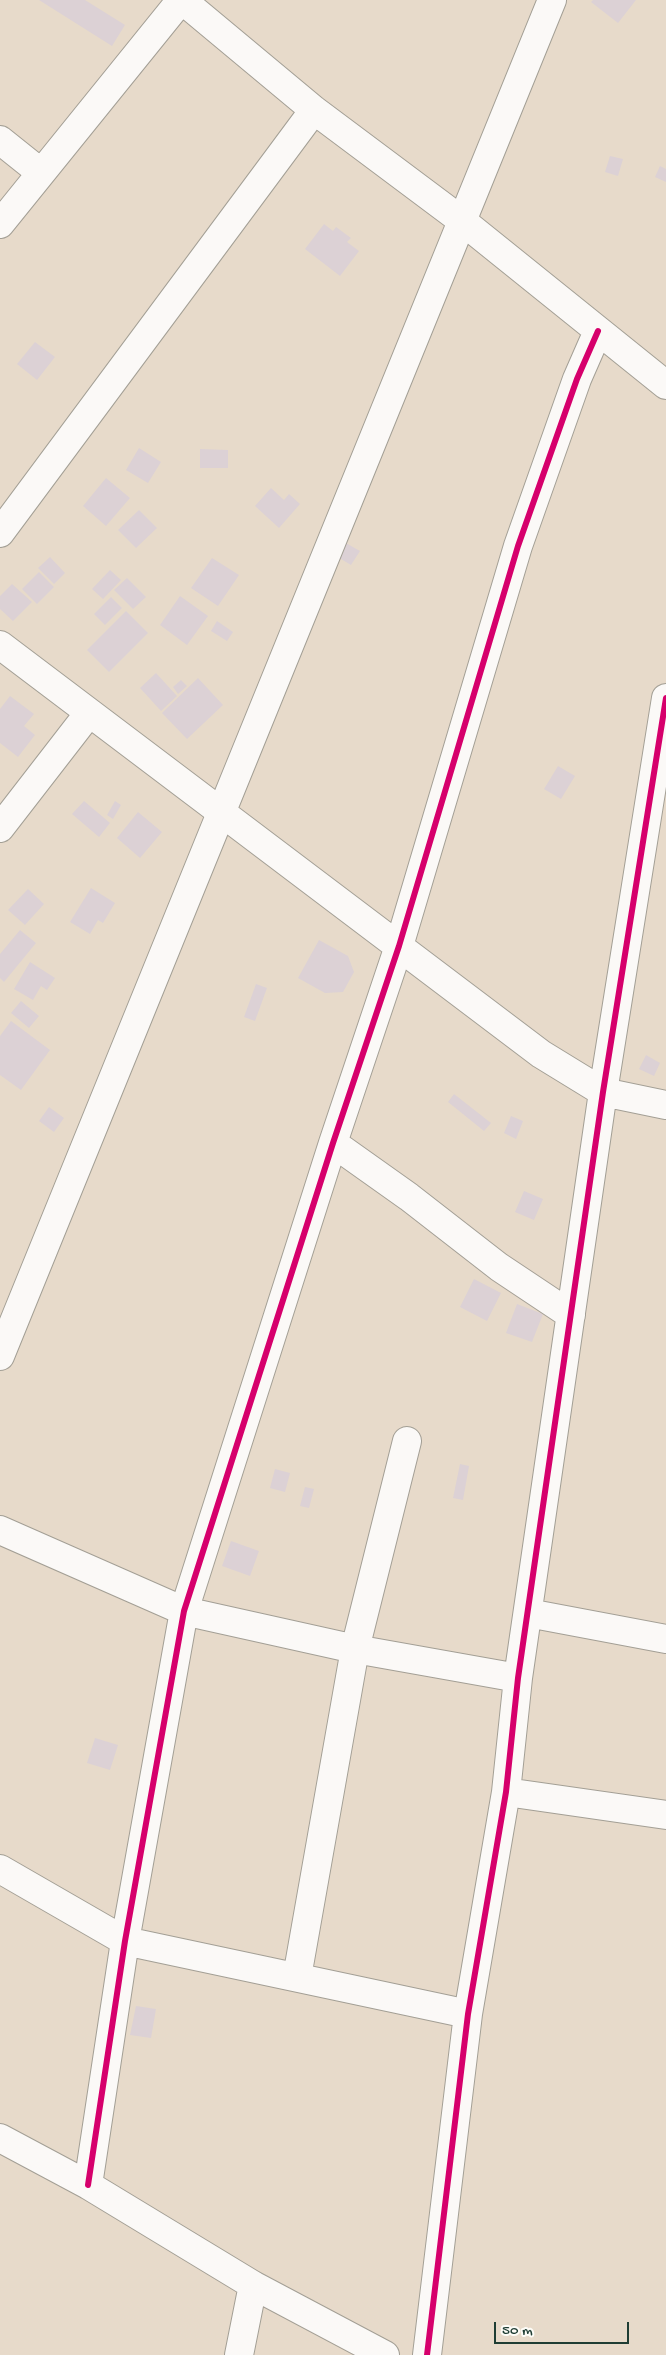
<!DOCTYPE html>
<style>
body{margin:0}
#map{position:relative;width:666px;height:2355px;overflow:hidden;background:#e7daca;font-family:"Gochi Hand",sans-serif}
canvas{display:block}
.scale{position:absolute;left:494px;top:2322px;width:135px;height:22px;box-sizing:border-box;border:2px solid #1f3d34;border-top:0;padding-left:6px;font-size:15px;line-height:18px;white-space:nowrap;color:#1f3d34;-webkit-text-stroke:4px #fdfcf7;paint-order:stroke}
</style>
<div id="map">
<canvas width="666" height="2355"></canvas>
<div class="scale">50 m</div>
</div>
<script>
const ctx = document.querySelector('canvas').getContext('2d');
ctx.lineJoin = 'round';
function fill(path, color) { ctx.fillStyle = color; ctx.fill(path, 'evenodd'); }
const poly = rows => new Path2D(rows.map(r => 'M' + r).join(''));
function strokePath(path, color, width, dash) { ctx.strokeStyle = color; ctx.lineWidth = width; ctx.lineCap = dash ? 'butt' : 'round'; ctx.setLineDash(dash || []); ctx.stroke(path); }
fill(poly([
 [39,0,85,0,125,25,112,46],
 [593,0,636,0,618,23,591,2],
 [610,156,623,159,618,176,605,172],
 [660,166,666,169,666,182,655,177],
 [324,224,333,231,336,227,351,238,347,242,359,251,340,276,305,249],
 [35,342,55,357,37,380,17,364],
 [139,448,161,462,148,483,126,470],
 [200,449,228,450,228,468,200,468],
 [106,478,130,498,106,526,83,506],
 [271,488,284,500,289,494,300,504,279,528,255,506],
 [139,510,157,528,136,548,118,530],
 [344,542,360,551,351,565,336,556],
 [50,557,65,573,54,584,38,568],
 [212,558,239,575,218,606,191,588],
 [110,570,121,580,103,599,92,589],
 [39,572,54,587,37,604,22,589],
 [127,578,146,597,133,609,114,590],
 [12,584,32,602,13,621,0,609,0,596],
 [180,596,208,616,187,645,160,625],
 [111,597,122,608,105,625,94,614],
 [126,611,148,633,109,672,87,650],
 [217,621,233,632,227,641,211,631],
 [156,673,177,696,161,711,140,688],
 [198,678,223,705,187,739,162,713],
 [181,680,187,686,178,694,173,687],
 [10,696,34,714,24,726,35,735,18,757,0,743,0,709],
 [558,766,575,776,561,799,544,789],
 [84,801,110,823,99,837,72,814],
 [115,801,121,805,113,819,107,815],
 [138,812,162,832,140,858,117,838],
 [91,888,115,903,103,923,98,920,90,934,70,922],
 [28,889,44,904,25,925,8,910],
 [20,930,36,943,4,982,0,978,0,954],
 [319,940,348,956,354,972,343,992,325,993,298,978],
 [30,962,55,978,47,990,41,986,33,1000,14,989],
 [256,984,267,988,255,1021,244,1017],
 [21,1001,39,1016,29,1028,11,1013],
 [11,1021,50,1050,21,1090,0,1075,0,1036],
 [646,1055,660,1063,654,1076,639,1069],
 [454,1094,491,1123,484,1131,448,1102],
 [49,1107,64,1118,54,1132,39,1121],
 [511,1116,523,1121,516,1139,504,1133],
 [524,1191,543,1199,534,1220,515,1212],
 [474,1279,501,1293,487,1321,460,1307],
 [517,1304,543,1314,532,1342,506,1333],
 [460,1464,469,1466,463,1500,453,1498],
 [275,1469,290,1473,285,1492,270,1488],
 [305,1487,314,1489,309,1508,300,1506],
 [231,1541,259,1551,250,1576,222,1566],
 [95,1738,118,1745,110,1770,87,1763],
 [136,2006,156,2009,151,2038,130,2035]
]), '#dcd1d5');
const minor = poly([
 [182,0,314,110,461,220,666,385],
 [0,140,40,172],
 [0,224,181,0],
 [0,533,314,110],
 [0,645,541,1054,603,1092,666,1105],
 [0,828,89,713],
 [333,1143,409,1197,499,1267,571,1315],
 [0,1356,552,0],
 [0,1530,184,1611,355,1649,518,1678],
 [528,1613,666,1639],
 [506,1792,666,1815],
 [0,1869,125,1941,468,2014],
 [297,1977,355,1649,407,1441],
 [0,2138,88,2185,253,2285,385,2355],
 [88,2185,125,1941,184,1611,333,1143,399,946,518,546,577,379,598,331],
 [239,2355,253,2285],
 [427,2355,468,2014,506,1792,518,1678,603,1092,666,698]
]);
strokePath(minor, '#a39f95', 30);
strokePath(minor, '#fbf9f7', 28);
strokePath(poly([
 [88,2185,125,1941,184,1611,333,1143,399,946,518,546,577,379,598,331],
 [427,2355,468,2014,506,1792,518,1678,603,1092,666,698]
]), '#d6006c', 6);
</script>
